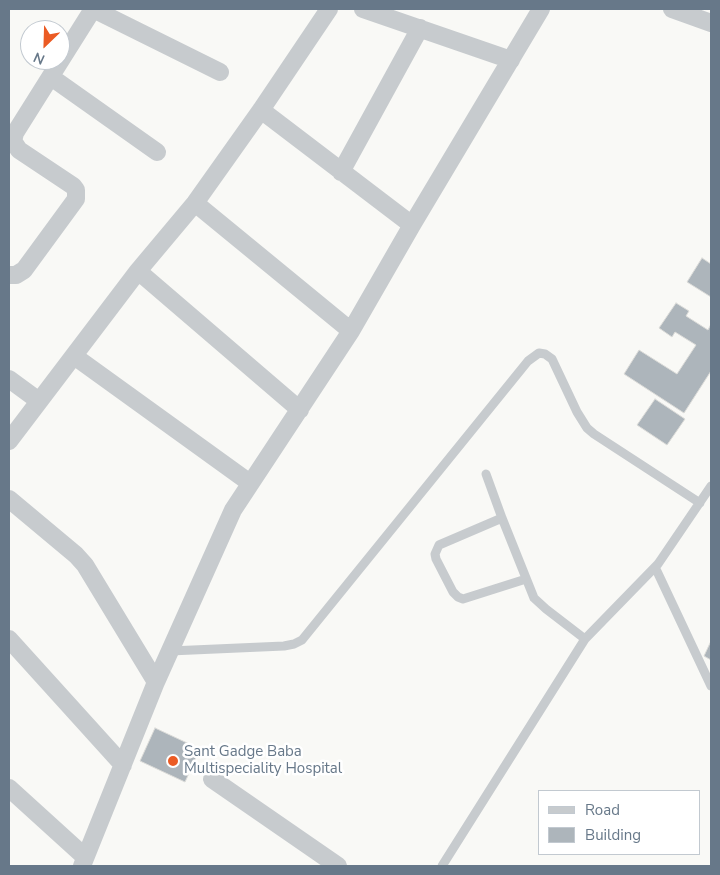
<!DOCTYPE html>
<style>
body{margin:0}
#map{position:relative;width:720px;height:875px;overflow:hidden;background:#f9f9f6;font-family:"Nunito Sans",sans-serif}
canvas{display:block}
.frame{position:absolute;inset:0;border:10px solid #677889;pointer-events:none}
.legend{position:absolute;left:538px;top:790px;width:162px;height:65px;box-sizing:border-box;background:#fff;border:1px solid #c2c9d0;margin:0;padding:6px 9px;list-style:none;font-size:15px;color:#677889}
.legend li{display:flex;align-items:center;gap:10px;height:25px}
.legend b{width:25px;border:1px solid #c2c9d0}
.north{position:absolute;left:20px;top:20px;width:50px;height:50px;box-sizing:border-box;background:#fff;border:1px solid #c2c9d0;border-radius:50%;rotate:204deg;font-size:14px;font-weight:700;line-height:20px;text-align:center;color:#677889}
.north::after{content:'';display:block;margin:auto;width:18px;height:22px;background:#eb5b24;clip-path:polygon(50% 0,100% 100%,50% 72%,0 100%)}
</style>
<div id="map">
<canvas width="720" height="875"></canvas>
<div class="frame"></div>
<ul class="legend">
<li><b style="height:6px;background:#c7cbce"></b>Road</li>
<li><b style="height:14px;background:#adb5bb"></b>Building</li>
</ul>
<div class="north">N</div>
</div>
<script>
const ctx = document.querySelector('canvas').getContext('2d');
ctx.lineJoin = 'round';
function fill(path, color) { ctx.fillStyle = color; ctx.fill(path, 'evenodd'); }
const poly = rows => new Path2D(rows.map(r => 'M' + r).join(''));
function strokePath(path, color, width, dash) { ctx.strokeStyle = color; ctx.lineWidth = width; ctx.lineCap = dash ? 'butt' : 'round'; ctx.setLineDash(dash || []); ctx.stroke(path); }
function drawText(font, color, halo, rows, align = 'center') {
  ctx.font = font + ' "Nunito Sans",sans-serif'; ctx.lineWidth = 5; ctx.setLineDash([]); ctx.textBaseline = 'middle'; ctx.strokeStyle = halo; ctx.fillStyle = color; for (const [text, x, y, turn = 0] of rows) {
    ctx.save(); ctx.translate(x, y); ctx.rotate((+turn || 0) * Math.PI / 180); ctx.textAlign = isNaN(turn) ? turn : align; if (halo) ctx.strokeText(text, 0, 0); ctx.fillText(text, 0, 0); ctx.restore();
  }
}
const building = poly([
 [702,258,711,264,711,297,687,282,702,258],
 [676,303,689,311,686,316,708,330,711,324,711,371,684,413,624,374,639,350,677,374,696,345,675,332,672,337,659,328,676,303],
 [655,399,685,419,667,445,637,425,655,399],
 [711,641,711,660,704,656,711,641],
 [155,728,200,749,185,782,140,761,155,728]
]);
fill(building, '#adb5bb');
strokePath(building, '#dbdbd8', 1);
strokePath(poly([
 [486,474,502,518,534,598,546,609,585,639],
 [502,518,439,545,435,554,436,559,453,592,458,597,463,599,526,579],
 [655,567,711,686],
 [170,651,284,646,294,644,302,640,528,361,539,353,545,354,552,359,577,412,587,428,594,434,700,503],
 [442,866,585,639,658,564,711,486]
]), '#c7cbce', 9);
strokePath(poly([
 [93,9,220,72],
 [363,9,511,60],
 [672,9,711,23],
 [51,77,157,152],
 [261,110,412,225],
 [341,172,420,28],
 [195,203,351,331],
 [138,271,300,410],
 [9,275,16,275,24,270,76,199,76,190,73,186,19,150,13,141,15,133,93,9],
 [74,356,250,483],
 [9,379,39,401],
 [9,441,138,271,195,203,261,110,329,9],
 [9,499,76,555,85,565,156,682],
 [9,639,123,765],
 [212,779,338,866],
 [9,788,85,857],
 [82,866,156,682,233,510,351,331,412,225,541,9]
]), '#c7cbce', 18);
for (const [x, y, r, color] of [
 [173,761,6,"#eb5b24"]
]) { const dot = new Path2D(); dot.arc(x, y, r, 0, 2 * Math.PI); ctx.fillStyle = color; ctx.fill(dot); strokePath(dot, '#fff', 2); }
drawText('15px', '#677889', '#fff', [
 ["Sant Gadge Baba",184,752],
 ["Multispeciality Hospital",184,769]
], 'left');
</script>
